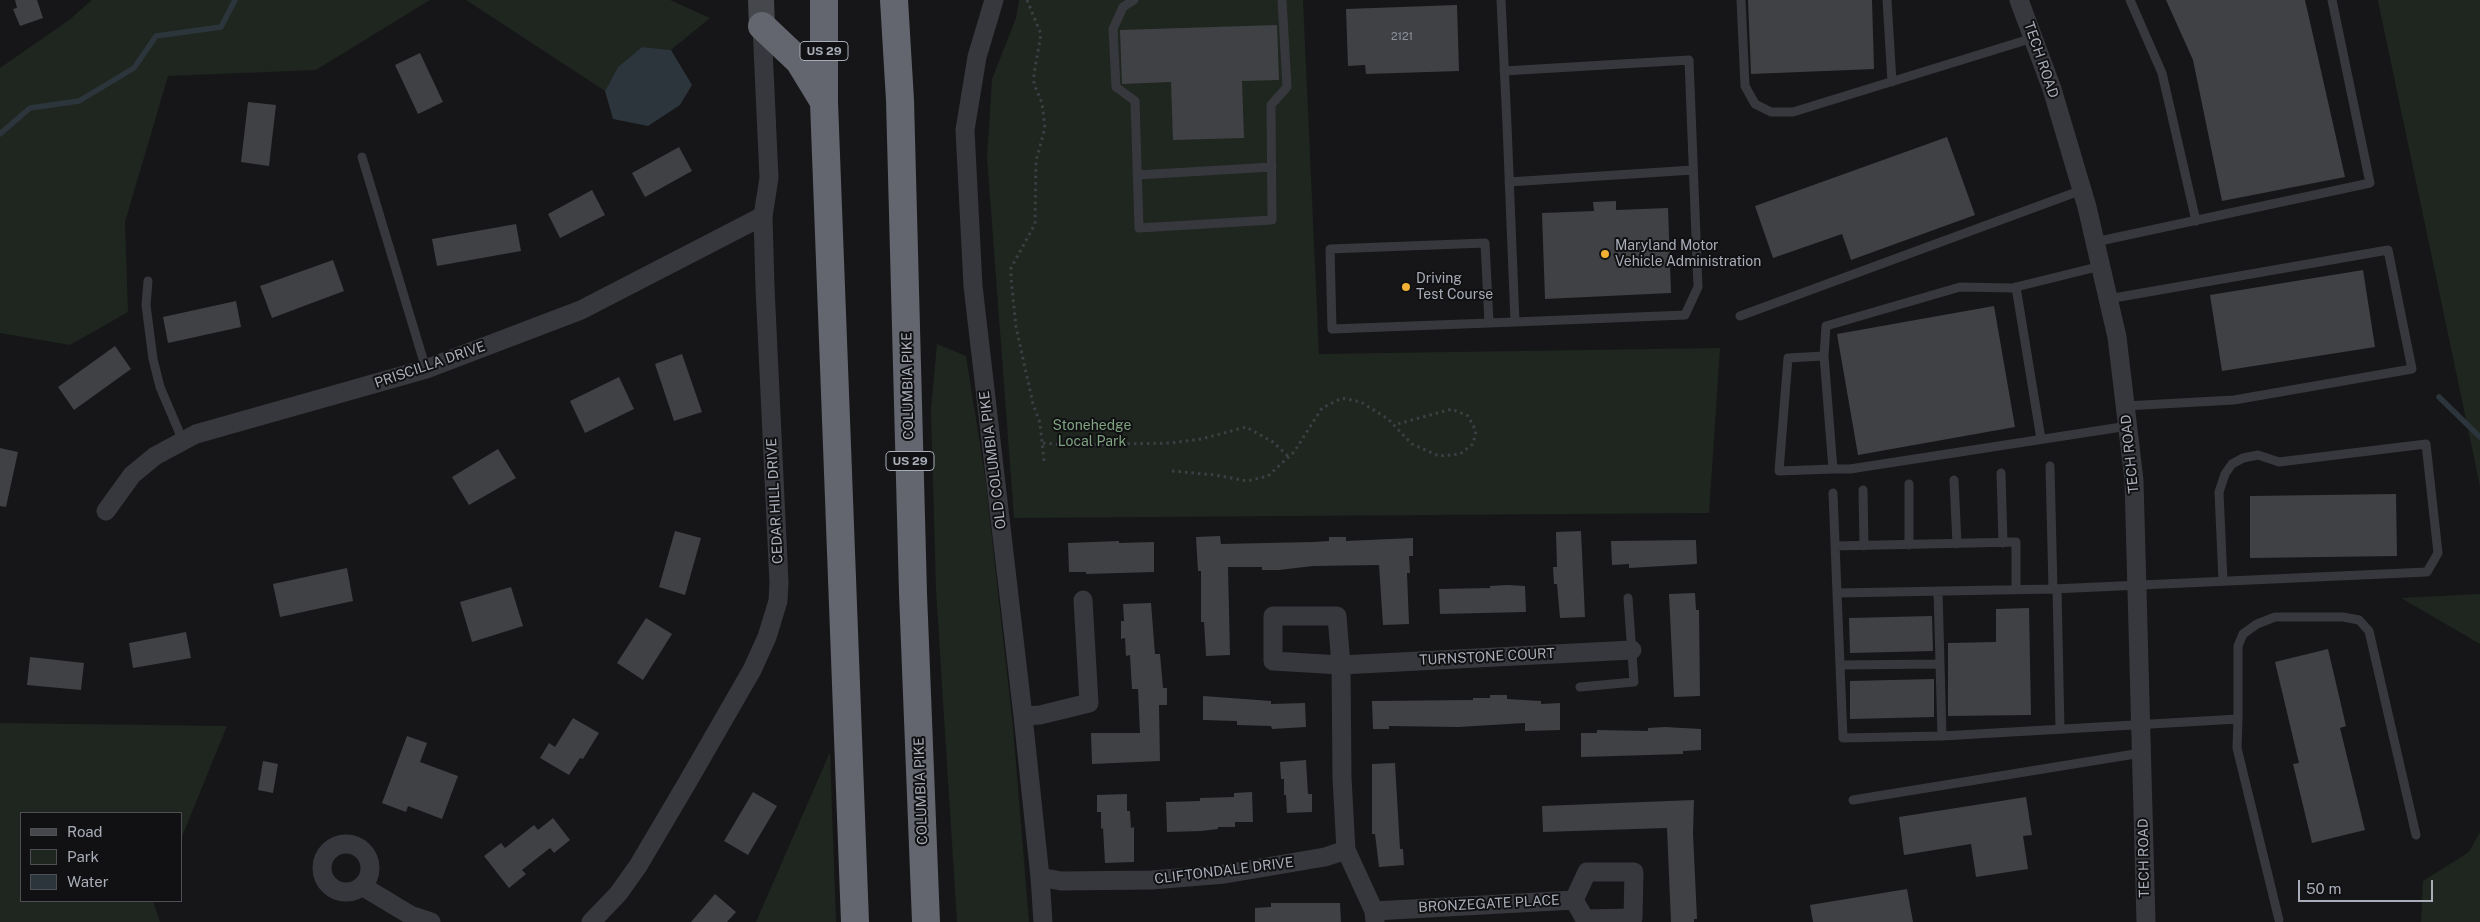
<!DOCTYPE html>
<style>
body{margin:0}
#map{position:relative;width:2480px;height:922px;overflow:hidden;background:#161618;font-family:"Public Sans",sans-serif}
canvas{display:block}
.legend{position:absolute;left:20px;top:812px;width:162px;height:90px;box-sizing:border-box;background:#111113;border:1px solid #4d4f55;margin:0;padding:6px 9px;list-style:none;font-size:15px;color:#a8adb8}
.legend li{display:flex;align-items:center;gap:10px;height:25px}
.legend b{width:25px;border:1px solid #4d4f55}
.scale{position:absolute;left:2298px;top:880px;width:135px;height:22px;box-sizing:border-box;border:2px solid #a8adb8;border-top:0;padding-left:6px;font-size:15px;line-height:18px;white-space:nowrap;color:#a8adb8;-webkit-text-stroke:4px #111113;paint-order:stroke}
</style>
<div id="map">
<canvas width="2480" height="922"></canvas>
<ul class="legend">
<li><b style="height:6px;background:#45474d"></b>Road</li>
<li><b style="height:14px;background:#1e261f"></b>Park</li>
<li><b style="height:14px;background:#2c353c"></b>Water</li>
</ul>
<div class="scale">50 m</div>
</div>
<script>
const ctx = document.querySelector('canvas').getContext('2d');
ctx.lineJoin = 'round';
function fill(path, color) { ctx.fillStyle = color; ctx.fill(path, 'evenodd'); }
const poly = rows => new Path2D(rows.map(r => 'M' + r).join(''));
function strokePath(path, color, width, dash) { ctx.strokeStyle = color; ctx.lineWidth = width; ctx.lineCap = dash ? 'butt' : 'round'; ctx.setLineDash(dash || []); ctx.stroke(path); }
function drawText(font, color, halo, rows, align = 'center') {
  ctx.font = font + ' "Public Sans",sans-serif'; ctx.lineWidth = 4; ctx.setLineDash([]); ctx.textBaseline = 'middle'; ctx.strokeStyle = halo; ctx.fillStyle = color; for (const [text, x, y, turn = 0] of rows) {
    ctx.save(); ctx.translate(x, y); ctx.rotate((+turn || 0) * Math.PI / 180); ctx.textAlign = isNaN(turn) ? turn : align; if (halo) ctx.strokeText(text, 0, 0); ctx.fillText(text, 0, 0); ctx.restore();
  }
}
fill(poly([
 [92,0,430,0,316,70,168,76,125,222,128,312,70,345,0,333,0,68,69,20],
 [466,0,670,0,710,18,671,50,642,47,618,67,605,91],
 [1019,0,1303,0,1319,354,1720,348,1709,513,1014,518,987,157,992,79,1016,18],
 [2378,0,2480,0,2480,486,2378,1],
 [937,344,966,356,985,476,1013,727,1029,922,957,922,936,590,931,410],
 [2480,594,2480,644,2401,598],
 [0,723,227,726,181,839,181,813,21,813,21,901,153,901,160,922,0,922],
 [830,752,836,922,756,922],
 [2480,832,2480,922,2421,922,2423,881,2469,852]
]), '#1e261f');
fill(poly([
 [642,47,671,50,692,85,680,105,648,126,613,119,605,91,618,67]
]), '#2c353c');
strokePath(poly([
 [0,134,30,108,79,101,134,68,156,36,221,27,235,0],
 [2439,397,2480,437]
]), '#2c353c', 5.5);
fill(poly([
 [15,0,37,0,43,18,20,26,13,9,17,8],
 [1748,0,1872,0,1874,69,1751,74],
 [2166,0,2305,0,2345,177,2222,201,2193,60],
 [1457,5,1459,71,1366,74,1365,65,1348,66,1346,9],
 [1277,25,1279,80,1242,81,1244,138,1173,140,1171,82,1122,84,1120,30],
 [420,53,443,102,418,114,395,65],
 [248,102,276,105,269,166,241,162],
 [1947,137,1975,215,1851,260,1842,234,1773,258,1755,206],
 [679,147,692,171,645,197,632,173],
 [592,190,605,215,560,238,548,214],
 [1616,201,1616,210,1668,208,1671,293,1545,299,1542,213,1594,211,1593,202],
 [516,224,521,251,437,266,432,239],
 [333,260,344,291,272,318,260,286],
 [2363,270,2375,347,2222,371,2210,295],
 [236,301,241,327,168,343,163,317],
 [1994,306,2015,427,1858,455,1837,334],
 [115,346,131,369,74,410,58,387],
 [682,354,702,412,674,421,655,364],
 [619,377,634,409,585,433,570,401],
 [0,448,18,452,6,507,0,506],
 [498,449,516,478,469,505,452,477],
 [2396,494,2397,556,2250,558,2250,496],
 [675,531,701,538,685,595,659,587],
 [1581,531,1585,617,1560,618,1557,584,1554,584,1553,567,1557,567,1556,532],
 [1220,536,1221,544,1313,542,1329,541,1329,537,1346,537,1346,541,1413,538,1413,556,1409,556,1410,573,1407,573,1409,624,1383,625,1379,565,1313,566,1279,570,1262,570,1262,567,1228,567,1230,655,1206,656,1204,622,1201,622,1201,571,1198,571,1196,537],
 [1696,540,1697,564,1629,568,1629,564,1612,565,1611,541],
 [1119,541,1119,543,1154,542,1154,572,1086,574,1086,572,1069,572,1068,543],
 [347,568,353,601,280,617,273,584],
 [1507,585,1525,586,1526,612,1440,614,1439,589,1490,588,1490,586],
 [511,587,523,626,472,642,460,602],
 [1695,593,1696,610,1699,610,1700,696,1674,697,1669,594],
 [1151,603,1155,654,1160,654,1163,688,1167,688,1167,705,1159,705,1160,761,1092,764,1091,733,1140,733,1138,689,1132,689,1130,655,1126,656,1125,638,1121,639,1121,621,1124,621,1123,604],
 [2029,608,2031,715,1948,716,1948,643,1996,642,1996,609],
 [1932,616,1933,651,1850,653,1849,618],
 [646,618,672,634,643,680,617,663],
 [186,632,191,658,133,668,129,643],
 [2328,649,2346,726,2340,728,2365,830,2312,843,2293,764,2299,763,2275,662],
 [30,657,84,663,81,690,27,685],
 [1934,679,1934,717,1850,719,1850,681],
 [1490,695,1507,695,1507,699,1541,701,1541,704,1560,703,1560,730,1525,731,1525,723,1458,727,1389,726,1389,729,1373,729,1372,701,1473,700,1473,698,1490,698],
 [1203,696,1271,701,1271,704,1305,703,1306,727,1272,729,1271,726,1237,725,1237,721,1203,720],
 [573,718,599,733,583,759,580,758,569,775,540,758,549,743,555,747],
 [1665,727,1701,729,1701,750,1683,751,1683,754,1581,757,1581,733,1597,733,1597,730,1648,731,1648,728],
 [407,736,427,743,420,762,458,776,442,819,408,806,406,812,382,803],
 [1306,760,1308,794,1312,794,1312,812,1287,813,1286,795,1284,795,1284,779,1281,779,1280,762],
 [263,761,278,764,273,793,258,790],
 [1395,763,1400,849,1403,849,1404,865,1379,867,1375,834,1372,834,1372,764],
 [753,792,777,806,748,855,724,841],
 [1252,792,1253,822,1235,822,1235,827,1218,827,1218,829,1201,831,1167,832,1166,802,1200,801,1200,798,1234,797,1234,793],
 [1127,794,1127,811,1130,811,1131,828,1134,827,1134,862,1105,863,1103,828,1101,829,1101,812,1097,812,1097,795],
 [2026,797,2032,835,2023,836,2028,869,1976,877,1971,844,1904,855,1899,817],
 [1694,800,1693,834,1697,919,1694,919,1694,922,1671,922,1667,828,1543,832,1542,806],
 [553,818,570,840,554,853,550,848,522,870,526,874,509,888,484,856,501,843,505,848,534,825,538,830],
 [1907,889,1913,922,1813,922,1810,905],
 [715,894,736,912,727,922,691,922],
 [1271,903,1340,903,1341,922,1255,922,1255,908,1271,907]
]), '#404145');
strokePath(poly([
 [1027,0,1041,34,1034,74,1034,84,1042,103,1045,128,1036,161,1035,224,1011,268,1011,278,1016,327,1033,404,1040,423,1044,461],
 [1043,443,1065,445,1171,443,1201,439,1246,427,1273,442,1289,457],
 [1172,471,1215,475,1247,481,1268,476,1294,452,1322,408,1342,398,1361,402,1388,419,1412,444,1439,456,1460,454,1473,444,1476,431,1468,416,1452,409,1394,425]
]), '#3d3f44', 3, [2.5, 4]);
strokePath(poly([
 [1134,0,1123,7,1113,29,1116,87,1135,101,1139,228,1272,220,1271,105,1287,87,1282,0],
 [1501,0,1507,125,1515,322,1685,315,1698,287,1689,60,1504,71],
 [1741,0,1745,86,1755,104,1771,112,1793,112,2033,38],
 [1887,0,1892,82],
 [2130,0,2162,73,2196,221],
 [362,157,426,369],
 [1137,175,1272,167],
 [1509,182,1693,170],
 [2095,242,2370,183,2332,0],
 [148,281,146,305,153,359,160,387,183,441],
 [2016,287,2041,439],
 [2108,299,2388,250,2412,369,2234,400,2125,406],
 [1740,316,2082,190],
 [1489,323,1485,243,1330,249,1332,329,1489,323,1515,322],
 [1824,356,1826,326,1960,287,2012,288,2101,266],
 [2050,466,2053,589,2427,572,2438,553,2426,444,2279,462,2258,455,2243,458,2232,464,2225,474,2219,492,2223,581],
 [1833,469,1824,356,1788,358,1779,471,1833,469,1850,469,2128,426],
 [2001,473,2003,543],
 [1954,480,1957,544],
 [1909,484,1909,545],
 [1863,490,1864,546],
 [1833,493,1837,593,2053,589],
 [1835,546,2016,542,2016,589],
 [2057,589,2060,729],
 [1938,591,1942,736,2238,719,2238,646,2243,634,2257,624,2275,617,2343,617,2359,620,2369,631,2416,835],
 [1837,593,1843,738,1942,736],
 [1840,665,1940,664],
 [1580,687,1634,682,1628,598],
 [2238,719,2237,748,2279,920],
 [1853,800,2141,753]
]), '#37383d', 9);
strokePath(poly([
 [994,0,977,57,965,130,973,286,1023,716,1040,877,1043,922],
 [2019,0,2052,89,2087,207,2117,337,2134,480,2146,922],
 [106,511,132,475,155,456,196,434,426,369,581,310,763,216],
 [1023,716,1040,715,1089,703,1083,600],
 '322 868a24 24 0 1 1 48 0a24 24 0 1 1-48 0Z',
 [1040,877,1061,881,1152,880,1225,874,1325,857,1346,850],
 [362,886,410,915,431,922],
 [1374,911,1574,900,1587,872,1634,872,1633,918,1585,919,1574,900],
 [591,922,618,894,638,866,687,783,752,670,767,637,778,601,779,583,765,287,763,216,769,178,762,26],
 [1375,922,1374,911,1346,850,1342,778,1341,665,1337,616,1273,616,1273,661,1341,665,1632,650]
]), '#37383d', 19);
strokePath(poly([
 [761,0,762,26]
]), '#45474d', 26);
strokePath(poly([
 [824,0,824,102,855,922],
 [894,0,900,100,913,593,926,922],
 [762,26,799,61,824,102]
]), '#63666e', 28);
for (const [x, y, r, color] of [
 [1605,254,5,"#f2b134"],
 [1406,287,5,"#f2b134"]
]) { const dot = new Path2D(); dot.arc(x, y, r, 0, 2 * Math.PI); ctx.fillStyle = color; ctx.fill(dot); strokePath(dot, '#111113', 2); }
drawText('11px', '#8e929b', null, [
 ["2121",1402,37]
]);
for (const [x, y, w] of [
 [824,51,48],
 [910,461,48]
]) { const box = new Path2D(); box.roundRect(x - w / 2, y - 9.5, w, 19, 4); ctx.fillStyle = '#111113'; ctx.fill(box); strokePath(box, '#a8adb8', 1); }
drawText('bold 12px', '#a8adb8', null, [
 ["US 29",824,51],
 ["US 29",910,461]
]);
drawText('14px', '#a8adb8', '#111113', [
 ["TECH ROAD",2041,60,71],
 ["PRISCILLA DRIVE",430,365,-19],
 ["COLUMBIA PIKE",908,386,-91],
 ["TECH ROAD",2130,454,-96],
 ["OLD COLUMBIA PIKE",993,460,-97],
 ["CEDAR HILL DRIVE",775,501,-93],
 ["TURNSTONE COURT",1487,657,-3],
 ["COLUMBIA PIKE",921,791,-92],
 ["TECH ROAD",2144,858,-91],
 ["CLIFTONDALE DRIVE",1224,871,-7],
 ["BRONZEGATE PLACE",1489,904,-3]
]);
drawText('14px', '#a8adb8', '#111113', [
 ["Maryland Motor",1615,246],
 ["Vehicle Administration",1615,262],
 ["Driving",1416,279],
 ["Test Course",1416,295]
], 'left');
drawText('14px', '#7fa381', '#111113', [
 ["Stonehedge",1092,426],
 ["Local Park",1092,442]
]);
</script>
